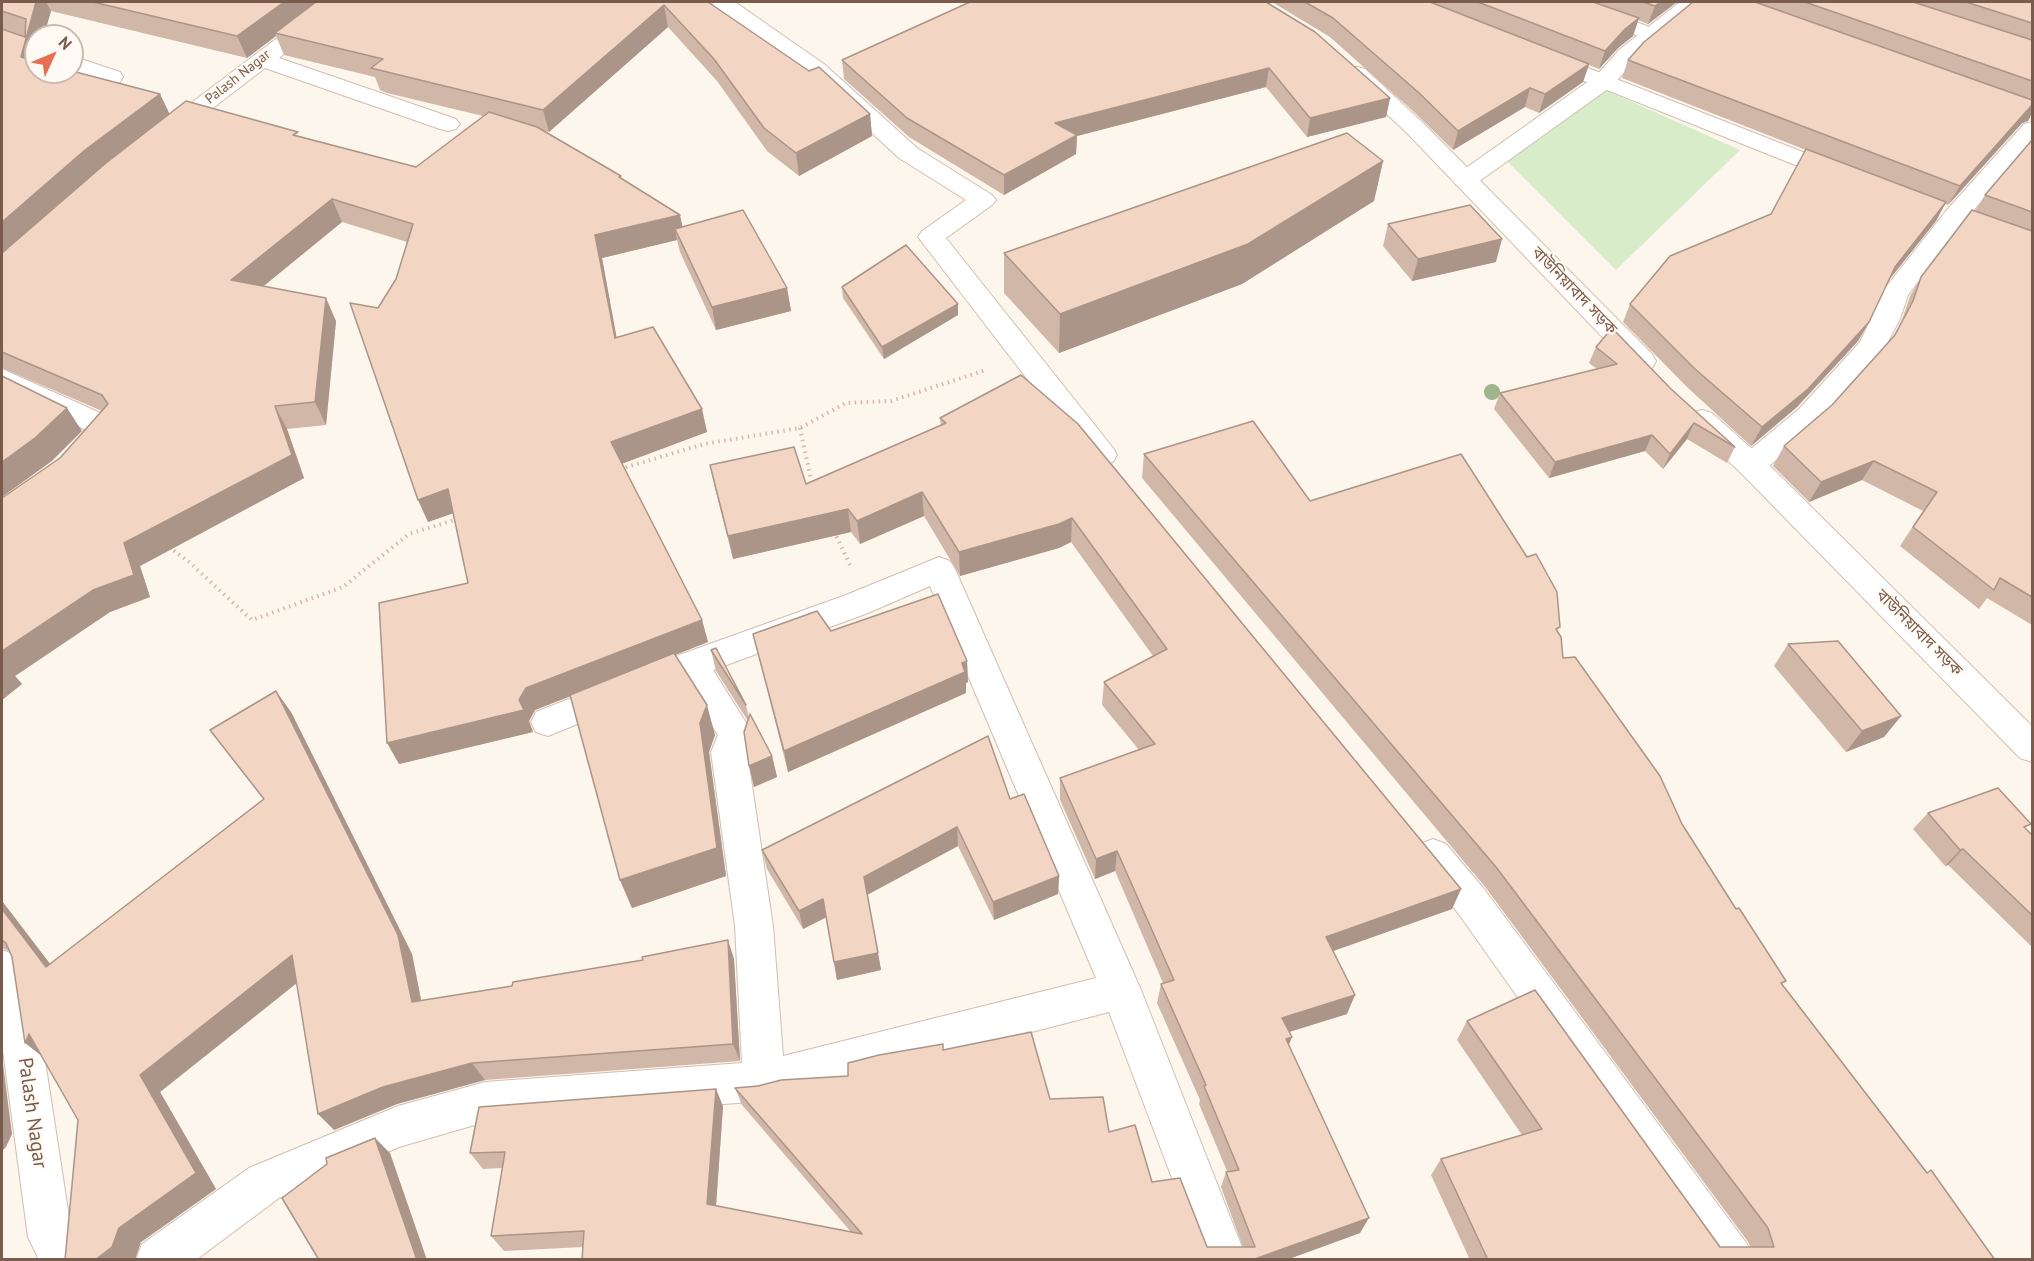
<!DOCTYPE html>
<meta charset="utf-8">
<style>
body{margin:0}
#map{position:relative;width:2034px;height:1261px;overflow:hidden;background:#fdf6ec;font-family:"PT Sans",sans-serif}
canvas{display:block}
.frame{position:absolute;inset:0;border:3px solid #7a5c4d;pointer-events:none}
.north{position:absolute;left:24px;top:24px;width:60px;height:60px;box-sizing:border-box;background:#fffaf3;border:2px solid #cabbb1;border-radius:50%;rotate:46deg;font-size:16px;font-weight:700;line-height:24px;text-align:center;color:#7a5c4d}
.north::after{content:'';display:block;margin:auto;width:21px;height:27px;background:#e76f51;clip-path:polygon(50% 0,100% 100%,50% 72%,0 100%)}
</style>
<div id="map">
<canvas width="2034" height="1261"></canvas>
<div class="frame"></div>
<div class="north">N</div>
</div>
<script>
const ctx = document.querySelector('canvas').getContext('2d');
ctx.lineJoin = 'round';
function fill(path, color) { ctx.fillStyle = color; ctx.fill(path, 'evenodd'); }
const poly = rows => new Path2D(rows.map(r => 'M' + r).join(''));
function strokePath(path, color, width, dash) { ctx.strokeStyle = color; ctx.lineWidth = width; ctx.lineCap = dash ? 'butt' : 'round'; ctx.setLineDash(dash || []); ctx.stroke(path); }
function drawText(font, color, halo, rows, align = 'center') {
  ctx.font = font + ' "PT Sans","Noto Sans Bengali",sans-serif'; ctx.lineWidth = 4.5; ctx.setLineDash([]); ctx.textBaseline = 'middle'; ctx.strokeStyle = halo; ctx.fillStyle = color; for (const [text, x, y, turn = 0] of rows) {
    ctx.save(); ctx.translate(x, y); ctx.rotate((+turn || 0) * Math.PI / 180); ctx.textAlign = isNaN(turn) ? turn : align; if (halo) ctx.strokeText(text, 0, 0); ctx.fillText(text, 0, 0); ctx.restore();
  }
}
fill(poly([
 [1603,89,1740,150,1616,270,1501,155]
]), '#d8ecc9');
const lane = poly([
 [1552,2,1580,2,1661,31,1665,35,1661,39,1654,41,1647,39,1555,6,1552,2],
 [1547,52,1849,170,1853,175,1849,180,1841,182,1833,180,1539,63,1536,58,1539,53,1547,52]
]);
const street = poly([
 [325,2,349,2,279,58,456,119,460,124,456,129,448,131,440,129,265,68,174,138,166,140,158,138,154,133,158,128,325,2],
 [712,2,735,2,824,64,917,148,992,195,996,200,992,205,946,238,1113,448,1117,455,1113,462,1102,465,1091,462,918,237,922,231,966,200,899,158,808,74,714,7,712,2],
 [1680,2,1704,2,1636,59,1612,86,1474,185,1465,187,1456,185,1453,180,1456,175,1596,76,1620,49,1680,2],
 [72,56,120,72,123,77,120,82,112,84,72,71,72,56],
 [2032,122,2032,143,1964,221,1908,295,1900,319,1882,353,1819,423,1762,472,1751,476,1740,472,1736,465,1740,458,1799,409,1860,342,1886,287,1946,211,2024,124,2032,122],
 [2,369,116,420,121,427,95,456,85,459,75,456,70,449,86,430,2,389,2,369],
 [939,557,950,561,955,569,1141,990,1247,1260,1203,1260,1109,1012,764,1101,485,1122,399,1147,279,1198,196,1260,136,1260,142,1244,249,1168,398,1106,485,1082,742,1063,735,926,711,752,718,735,684,681,548,736,536,732,531,722,536,712,679,655,846,595,939,557],
 [930,586,1096,978,783,1056,773,926,747,752,753,734,713,670,868,613,930,586],
 [1433,839,1446,844,1484,889,1747,1244,1753,1260,1704,1260,1458,913,1420,866,1414,855,1420,844,1433,839],
 [2,950,16,955,26,963,32,976,71,1230,86,1260,39,1260,28,1237,2,1043,2,950]
]);
const secondary = poly([
 [1357,67,1365,69,1423,123,1652,354,1656,361,1652,368,1642,370,1632,368,1407,133,1349,79,1346,74,1349,69,1357,67],
 [1702,410,1712,413,1762,458,2032,726,2032,762,2020,758,1740,472,1692,427,1687,420,1692,413,1702,410]
]);
strokePath(lane, '#d1beb0', 2);
strokePath(street, '#d1beb0', 2);
strokePath(secondary, '#d6c0b0', 2);
strokePath(poly([
 [800,428,812,484],
 [620,469,704,444,800,428,846,403,891,401,986,370],
 [834,531,850,565],
 [169,547,189,562,252,620,343,587,409,534,458,519]
]), '#d9b8a5', 4, [1.5, 4.5]);
fill(lane, '#fff');
fill(street, '#fff');
fill(secondary, '#fff');
ctx.fillStyle = '#a0b28e';
for (const [x, y] of [
 [1492,392]
]) { ctx.beginPath(); ctx.arc(x, y, 8, 0, 2 * Math.PI); ctx.fill(); }
fill(poly([
 [2,2,708,2,870,114,872,136,799,176,767,151,717,81,668,27,549,132,544,131,622,179,683,227,787,288,791,311,716,330,680,252,677,240,602,258,616,337,702,409,707,432,622,464,702,620,708,642,675,655,715,735,709,752,726,876,632,908,620,880,571,696,535,710,529,721,533,732,399,764,468,583,453,513,428,522,378,308,396,279,407,242,342,222,263,286,336,321,326,425,287,429,304,478,140,566,150,597,110,612,15,676,22,684,2,700,60,458,102,411,2,368],
 [51,11,247,58,276,36,284,55,375,77,380,90,387,93,483,116,416,167,300,136,169,114,160,94,36,72,36,36],
 [1266,2,1390,98,1386,117,1307,137,1266,87,1077,136,1076,154,1004,195,909,137,844,79,842,60],
 [1272,2,1677,2,1648,24,1638,20,1633,36,1618,48,1599,69,1589,65,1583,82,1539,113,1525,107,1453,150,1413,111,1330,37],
 [1693,2,2032,2,2032,113,2028,121,2022,123,1948,205,1945,204,1936,221,1889,280,1869,322,1858,341,1797,407,1751,446,1687,387,1623,322,1630,304,1771,214,1806,150,1622,78,1628,60],
 [2032,140,2032,625,1987,598,1979,609,1900,546,1923,511,1862,480,1809,502,1773,466,1784,446,1832,405,1892,339,1902,320,1910,296,1921,277,1975,211,1985,195],
 [1383,161,1374,201,1242,284,1059,353,1004,293,1004,253],
 [1388,224,1496,262,1412,281,1383,246],
 [842,287,958,315,884,359,843,298],
 [1596,347,1671,389,1735,447,1727,463,1687,439,1663,469,1645,451,1549,478,1494,409,1500,393,1597,369,1589,363],
 [1021,375,1461,889,1452,909,1333,951,1347,1014,1289,1032,1289,1046,1360,1233,1286,1260,583,1247,504,1251,491,1236,502,1168,483,1169,470,1153,723,1106,716,1206,851,1232,742,1105,735,1088,848,1076,943,1050,1050,1099,1109,1132,1207,1247,1243,1247,1221,1187,1226,1172,1227,1171,1199,1104,1200,1100,1157,1003,1161,984,1163,983,1115,871,1095,879,1060,800,1060,778,1139,750,1102,705,1104,682,1153,656,1071,542,1059,548,960,576,924,516,860,544,851,532,733,559,715,488,710,465,806,484,941,425,940,418],
 [1144,454,1310,501,1558,632,1563,658,1682,824,1736,909,1786,981,1782,984,1995,1260,1470,1260,1431,1175,1441,1159,1522,1135,1457,1040,1467,1021,1720,1247,1750,1247,1749,1243,1486,888,1142,478],
 [831,631,967,661,968,682,966,683,966,693,788,772,753,634],
 [1788,644,1901,716,1884,737,1846,752,1774,666],
 [711,650,746,705,749,718,772,756,777,777,754,787,748,721,716,671],
 [291,712,412,954,421,1000,734,959,740,1061,485,1080,397,1104,334,1130,297,983,160,1092,216,1189,141,1242,78,1120,9,951,2,948,2,901,50,964,263,799],
 [1010,799,1059,876,1058,894,994,920,958,846,867,895,881,970,837,980,826,917,803,929,767,869,762,850],
 [1928,813,2026,829,2032,835,2032,947,1948,865,1945,866,1913,829]
]), '#d1b7a8');
fill(poly([
 [36,2,46,2,51,11,44,36,36,36,36,69,21,57],
 [284,2,322,2,275,33,276,36,247,58,237,36],
 [1660,2,1677,2,1648,24,1655,6],
 [664,5,668,27,549,132,543,110],
 [1639,18,1633,36,1618,48,1599,69,1605,51,1625,29],
 [1589,64,1583,82,1539,113,1545,94],
 [1269,68,1266,87,1077,136,1076,154,1004,195,1004,175,1055,123],
 [1530,88,1525,107,1453,150,1458,131],
 [160,94,171,117,2,257,2,222,85,150],
 [1390,98,1386,117,1307,137,1310,118],
 [2032,105,2032,113,2028,121,2022,123,1948,205,1960,186],
 [870,114,872,136,799,176,796,153],
 [1383,161,1374,201,1242,284,1059,353,1060,314],
 [332,199,342,222,243,303,231,280],
 [1946,202,1936,221,1884,286,1895,267],
 [680,215,685,238,675,229,677,240,602,258,621,361,615,338,595,235],
 [1502,239,1496,262,1412,281,1418,259],
 [787,288,791,311,716,330,712,307],
 [326,298,336,321,326,425,315,402],
 [958,304,958,315,884,359,882,347],
 [1869,322,1858,341,1797,407,1751,446,1762,427],
 [275,406,287,429,304,478,140,566,150,597,110,612,15,676,22,684,2,700,2,651,124,543],
 [67,408,82,431,52,461,2,497,2,462],
 [702,409,707,432,618,465,611,442],
 [1694,423,1687,439,1663,469,1670,454],
 [1652,435,1645,451,1549,478,1555,462],
 [1874,461,1862,480,1809,502,1821,482],
 [448,489,457,512,428,522,418,500],
 [922,492,924,516,860,544,857,521],
 [848,509,851,532,733,559,728,536],
 [1072,518,1071,542,1059,548,960,576,959,552],
 [702,620,708,642,535,710,529,721,533,732,399,764,387,743,519,700,526,688],
 [967,661,968,682,966,683,966,693,788,772,784,751],
 [276,691,291,712,412,954,425,1020,412,1002],
 [707,705,715,735,709,752,726,876,632,908,620,880,700,723],
 [1901,716,1884,737,1846,752,1862,731],
 [772,756,777,777,754,787,749,766],
 [957,827,958,846,867,895,864,877],
 [1963,849,1948,865,1945,866,1960,850],
 [1117,851,1115,871,1095,879,1096,859],
 [1059,876,1058,894,994,920,993,902],
 [1461,889,1452,909,1319,956,1326,937],
 [823,899,827,917,803,929,799,911],
 [2,901,67,986,46,967,2,909],
 [728,940,734,959,740,1061,733,1044],
 [878,953,881,970,837,980,834,962],
 [292,955,308,974,160,1092,216,1189,141,1242,135,1260,95,1260,140,1075],
 [1355,995,1347,1014,1276,1036,1282,1018],
 [29,1034,47,1060,25,1043],
 [1292,1037,1285,1055,1286,1039],
 [2,1056,12,1134,6,1147,2,1151],
 [472,1063,485,1080,397,1104,334,1130,318,1114,383,1087],
 [716,1089,723,1106,715,1220,707,1204],
 [375,1138,390,1153,427,1260,417,1260],
 [1369,1218,1360,1233,1286,1260,1252,1260]
]), '#aa9588');
const building = poly([
 [2,2,36,2,21,57,36,61,36,72,72,72,72,71,160,94,85,150,2,222,2,29,25,37,26,19,2,11,2,2],
 [93,2,284,2,237,36,93,2],
 [316,2,708,2,809,71,819,67,870,114,796,153,764,128,714,59,664,5,543,110,379,70,371,68,383,59,275,33,316,2],
 [970,2,1266,2,1315,32,1390,98,1310,118,1269,68,1055,123,1077,135,1004,175,907,118,842,60,970,2],
 [1305,2,1430,2,1589,64,1545,94,1530,88,1458,131,1418,92,1333,18,1305,2],
 [1478,2,1593,2,1639,18,1625,29,1605,51,1478,2],
 [1643,2,1660,2,1655,6,1643,2],
 [1693,2,1755,2,2032,100,2032,105,1960,186,1628,60,1644,42,1693,2],
 [1805,2,1913,2,2032,40,2032,81,1805,2],
 [1966,2,2032,2,2032,23,1966,2],
 [186,101,298,132,293,135,416,167,489,112,537,127,621,176,619,177,680,215,595,235,615,338,653,327,702,409,611,442,702,620,526,688,519,700,524,710,387,743,379,603,468,583,448,489,418,500,350,303,378,308,396,279,413,224,332,199,231,280,326,298,315,402,275,406,292,455,124,543,134,575,93,590,2,651,2,498,60,458,108,404,102,395,2,352,2,253,106,163,186,101],
 [1347,133,1383,161,1248,244,1060,314,1004,253,1347,133],
 [2032,140,2032,212,1985,195,2032,140],
 [1806,149,1946,202,1895,267,1869,322,1808,389,1762,427,1695,369,1630,304,1670,256,1771,214,1806,149],
 [1470,205,1502,239,1418,259,1388,224,1470,205],
 [743,210,787,288,712,307,675,229,743,210],
 [1972,210,2032,231,2032,597,2000,578,1994,590,1913,527,1937,492,1874,461,1821,482,1784,446,1832,405,1895,335,1913,301,1921,277,1972,210],
 [906,245,958,304,882,347,842,287,906,245],
 [1612,328,1671,389,1735,447,1694,423,1670,454,1652,435,1555,462,1500,393,1617,364,1596,347,1612,328],
 [1021,375,1078,424,1461,889,1326,937,1355,995,1282,1018,1292,1037,1286,1039,1369,1218,1252,1260,582,1260,584,1231,491,1236,505,1152,470,1153,479,1107,716,1089,707,1204,862,1234,735,1088,758,1086,781,1080,848,1076,848,1063,879,1055,943,1044,943,1050,1031,1032,1050,1099,1103,1097,1109,1132,1135,1125,1152,1182,1180,1178,1207,1247,1255,1247,1226,1172,1239,1170,1204,1086,1206,1085,1161,984,1174,980,1117,851,1096,859,1060,778,1155,744,1104,682,1167,649,1072,518,1059,524,959,552,922,492,857,521,848,509,728,536,710,465,794,447,806,484,946,423,940,418,1021,375],
 [2,376,67,408,35,438,2,462,2,376],
 [1253,421,1310,501,1461,454,1527,557,1536,554,1557,592,1560,627,1556,629,1561,637,1563,658,1575,657,1660,776,1682,824,1736,909,1739,908,1786,981,1781,983,1927,1173,1931,1170,1995,1260,1488,1260,1441,1159,1542,1129,1467,1021,1535,990,1720,1247,1774,1247,1768,1228,1496,867,1144,454,1253,421],
 [938,594,967,661,962,663,965,672,784,751,753,634,817,611,831,631,938,594],
 [1838,641,1901,716,1862,731,1788,644,1838,641],
 [716,648,746,705,711,650,716,648],
 [674,653,707,705,700,723,717,848,620,880,570,695,674,653],
 [276,691,398,935,412,1002,512,986,513,982,643,960,642,957,728,940,733,1044,472,1063,383,1087,318,1114,292,955,140,1075,196,1173,119,1228,112,1247,95,1260,65,1260,78,1120,29,1034,25,1043,12,957,6,943,2,940,2,909,46,967,264,799,210,730,276,691],
 [750,714,772,756,749,766,744,732,750,714],
 [988,736,1010,799,1024,794,1059,876,993,902,957,827,864,877,878,953,834,962,823,899,799,911,762,850,988,736],
 [1998,788,2031,824,2024,827,2032,835,2032,915,1963,849,1960,850,1928,813,1998,788],
 [375,1138,417,1260,319,1260,282,1198,327,1164,326,1158,375,1138]
]);
fill(building, '#f3d5c3');
strokePath(building, '#aa9588', 1.5);
drawText('14px', '#7a5c4d', '#fffaf3', [
 ["Palash Nagar",238,77,-38]
]);
drawText('16px', '#7a5c4d', '#fffaf3', [
 ["বাউনিয়াবাদ সড়ক",1574,291,46],
 ["বাউনিয়াবাদ সড়ক",1919,633,45]
]);
drawText('20px', '#7a5c4d', '#fffaf3', [
 ["Palash Nagar",32,1113,82]
]);
</script>
